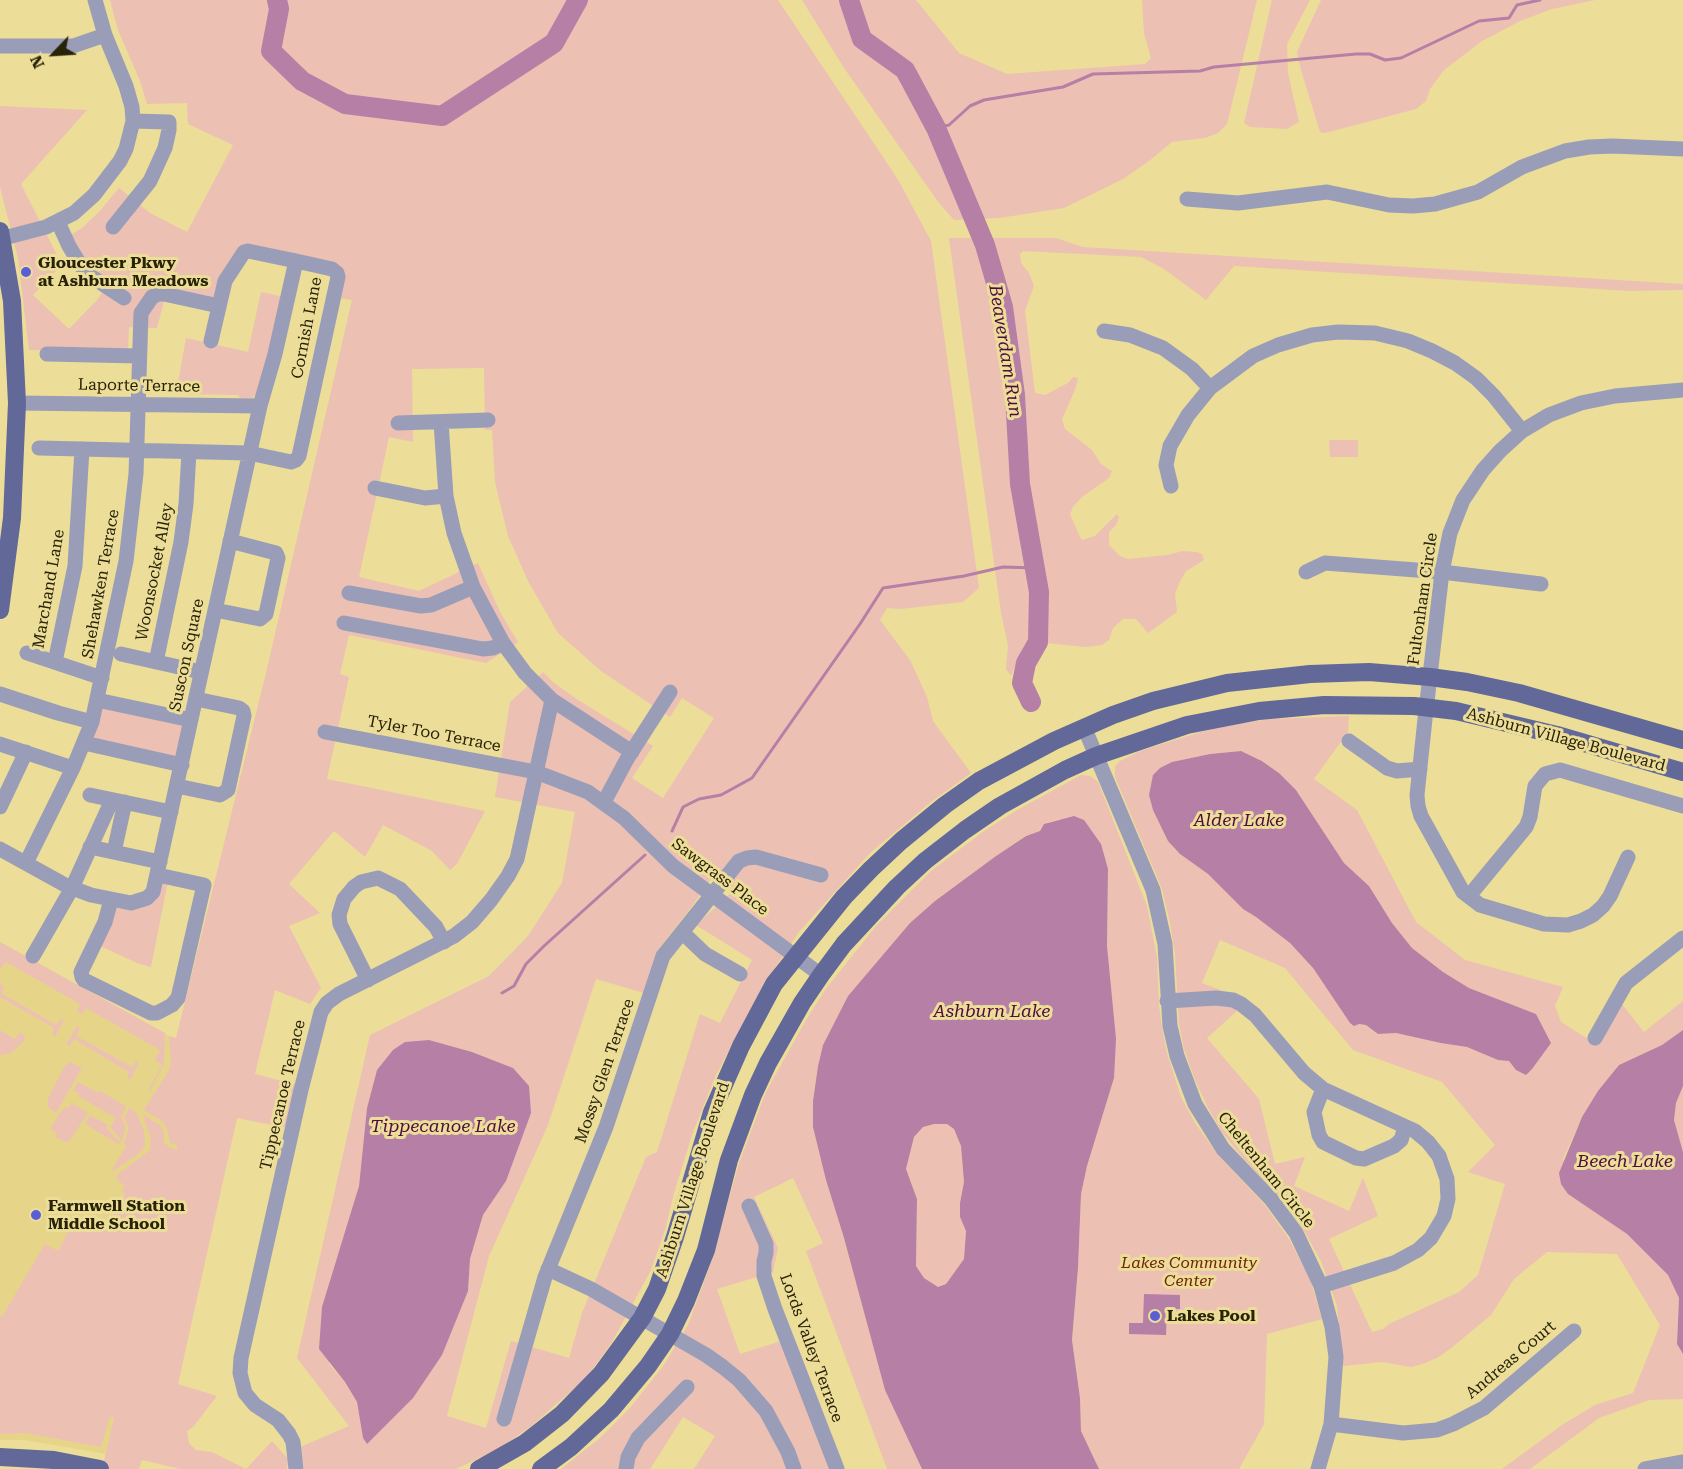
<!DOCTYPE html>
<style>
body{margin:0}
#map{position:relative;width:1683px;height:1469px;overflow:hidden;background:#ecdd99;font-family:"Roboto Serif",serif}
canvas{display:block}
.north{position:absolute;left:24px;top:24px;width:60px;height:60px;-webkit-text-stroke:4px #ecdd99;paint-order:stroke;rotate:245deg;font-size:16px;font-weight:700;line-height:24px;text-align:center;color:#282206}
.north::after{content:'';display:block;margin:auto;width:21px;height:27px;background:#282206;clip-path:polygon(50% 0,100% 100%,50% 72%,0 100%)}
</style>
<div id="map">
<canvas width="1683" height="1469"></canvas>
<div class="north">N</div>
</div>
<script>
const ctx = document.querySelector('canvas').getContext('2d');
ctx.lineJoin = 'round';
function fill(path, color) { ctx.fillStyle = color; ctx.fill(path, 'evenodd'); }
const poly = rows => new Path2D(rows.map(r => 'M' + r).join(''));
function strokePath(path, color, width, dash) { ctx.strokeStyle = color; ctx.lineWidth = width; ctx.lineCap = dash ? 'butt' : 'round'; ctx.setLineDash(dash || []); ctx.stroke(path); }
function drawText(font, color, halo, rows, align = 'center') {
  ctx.font = font + ' "Roboto Serif",serif'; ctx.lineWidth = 6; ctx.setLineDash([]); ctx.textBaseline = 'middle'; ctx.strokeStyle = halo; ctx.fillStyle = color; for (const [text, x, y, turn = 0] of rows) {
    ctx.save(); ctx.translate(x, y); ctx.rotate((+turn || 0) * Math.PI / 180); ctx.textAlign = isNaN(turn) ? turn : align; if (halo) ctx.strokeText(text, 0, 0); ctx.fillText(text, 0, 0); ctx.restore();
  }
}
fill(poly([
 [0,942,176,1040,200,1049,106,1454,24,1440,0,1440]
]), '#e6d589');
fill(poly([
 [110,0,778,0,897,178,931,241,979,588,963,602,900,609,887,608,880,620,910,660,927,697,933,721,971,773,931,802,870,853,799,932,765,983,716,1075,693,1132,674,1193,665,1230,651,1270,612,1342,586,1378,530,1427,498,1449,456,1469,304,1469,300,1447,349,1426,297,1358,370,1035,489,976,528,936,562,883,575,812,495,797,510,702,543,672,554,683,578,700,653,746,632,778,663,798,714,718,682,698,670,717,601,671,558,633,529,583,508,536,495,482,492,430,485,430,484,368,412,369,413,442,389,437,359,577,419,591,478,563,500,612,518,642,486,663,349,635,340,674,349,677,327,779,485,811,457,864,450,870,432,851,383,825,365,857,334,831,289,884,320,913,289,926,321,988,310,1004,275,990,255,1074,297,1085,287,1128,237,1118,178,1384,217,1396,193,1427,187,1431,189,1443,196,1450,212,1452,246,1469,272,1441,288,1459,287,1469,180,1469,142,1460,139,1469,102,1469,114,1418,110,1416,101,1447,25,1433,0,1434,0,1316,3,1315,45,1244,58,1251,76,1218,97,1230,105,1229,125,1194,122,1191,124,1185,116,1179,118,1174,150,1150,151,1139,143,1115,160,1125,164,1133,164,1143,170,1148,177,1150,177,1145,170,1143,167,1128,162,1121,144,1110,168,1072,171,1062,169,1036,176,1038,266,673,352,300,338,298,343,275,248,247,215,302,167,290,157,328,129,327,128,352,29,350,18,258,0,187,0,106,87,110,21,184,62,265,33,295,69,329,97,300,109,283,86,264,70,235,82,228,99,212,119,188,150,213,187,232,233,145,188,124,187,103,147,104,140,81,118,30],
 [713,876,732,892,696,925,752,960,720,1023,700,1014,657,1152,646,1157,582,1313,569,1358,511,1341,486,1428,447,1416,489,1256,548,1125,596,979,644,993,659,948,690,909],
 [429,1040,472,1052,513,1068,506,1181,483,1215,470,1259,468,1291,367,1443,363,1438,357,1402,345,1382,329,1364,344,1238,359,1186,367,1108,377,1070],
 [802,0,916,0,959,53,1007,74,1145,64,1151,58,1144,33,1142,0,1257,0,1227,124,1218,133,1205,138,1172,142,1149,161,1123,179,1064,208,999,218,954,220,939,203,844,68],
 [1272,0,1310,0,1287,44,1288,73,1299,122,1287,129,1250,127,1244,123],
 [1321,0,1595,0,1552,9,1520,21,1482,41,1444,70,1430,89,1426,101,1416,109,1325,133,1320,132,1301,70,1297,52],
 [949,238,1056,238,1083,247,1683,284,1683,290,1630,291,1234,266,1206,300,1164,269,1141,257,1023,251,1020,254,1021,263,1029,273,1034,286,1025,311,1035,393,1045,395,1068,383,1073,377,1078,378,1075,390,1062,419,1065,429,1092,450,1101,464,1112,471,1109,478,1082,497,1073,507,1070,514,1079,535,1082,540,1095,536,1117,514,1119,517,1116,525,1109,532,1109,545,1120,556,1128,559,1167,555,1183,551,1196,552,1202,554,1204,560,1186,571,1180,581,1175,594,1177,612,1148,633,1136,619,1123,619,1113,628,1109,640,1102,645,1086,647,1046,643,1025,644,1011,676,1006,669,1008,645,1001,613],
 [261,292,285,297,257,394,253,398,240,398,238,395,176,394,186,338,248,352],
 [1329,440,1358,440,1358,457,1330,457],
 [99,707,185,726,178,757,92,741],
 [1349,716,1348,732,1314,779,1357,810,1416,922,1465,960,1563,987,1555,1006,1561,1022,1588,1039,1614,994,1644,1032,1683,1001,1683,1030,1662,1045,1619,1065,1582,1117,1563,1159,1568,1194,1627,1234,1668,1275,1679,1298,1677,1343,1683,1354,1683,1399,1649,1400,1599,1418,1530,1469,1502,1469,1562,1425,1595,1405,1633,1393,1660,1325,1617,1254,1547,1252,1514,1279,1491,1315,1450,1349,1437,1358,1422,1364,1411,1367,1382,1362,1343,1366,1337,1306,1321,1261,1303,1229,1284,1201,1242,1157,1222,1132,1207,1106,1195,1080,1184,1049,1179,1024,1175,954,1170,923,1162,889,1115,777,1115,766,1120,761,1140,751,1194,734,1223,726,1271,719],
 [1241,751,1263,761,1279,773,1296,790,1344,863,1369,886,1392,923,1412,948,1443,972,1469,988,1536,1014,1551,1043,1513,1064,1506,1059,1498,1060,1467,1047,1396,1033,1378,1034,1366,1025,1359,1024,1354,1025,1350,1023,1313,968,1290,943,1256,917,1243,909,1208,874,1180,854,1172,762,1210,754],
 [1220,940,1285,968,1353,1050,1442,1082,1495,1145,1468,1172,1505,1184,1478,1275,1459,1292,1389,1324,1383,1329,1372,1332,1329,1239,1378,1216,1363,1178,1349,1211,1294,1186,1305,1157,1275,1164,1259,1099,1207,1038,1248,1001,1202,983],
 [1081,775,1090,776,1098,782,1147,906,1157,957,1159,1005,1162,1028,1167,1053,1181,1097,1195,1123,1218,1155,1265,1205,1289,1239,1310,1279,1322,1319,1267,1334,1264,1424,1239,1469,1099,1469,1081,1431,1080,1398,1072,1340,1078,1268,1081,1194,1087,1166,1114,1078,1107,946,1108,869,1059,819,1044,824,1040,831,1025,836,996,856,935,901,910,923,848,996,823,1045,818,1066,813,1101,826,1180,844,1238,885,1390,922,1469,887,1469,806,1251,823,1243,793,1178,754,1197,778,1248,773,1272,717,1289,740,1354,794,1337,845,1469,694,1469,715,1436,683,1417,650,1469,561,1469,600,1438,629,1409,664,1365,688,1325,711,1263,739,1163,766,1092,806,1020,825,990,876,926,931,871,987,829,1019,809],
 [168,881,151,967,137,963,98,945,117,907,131,910,141,908,153,902,163,882],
 [0,942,165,1033,164,1064,150,1091,148,1091,162,1065,155,1060,160,1050,86,1008,82,1014,79,1013,77,1011,80,1004,6,962,0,969],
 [2,984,4,987,1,993,56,1025,61,1019,64,1019,55,1037,52,1034,54,1028,0,997,0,985],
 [77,1026,80,1028,76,1036,132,1067,136,1061,139,1062,131,1079,127,1079,129,1072,74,1039,70,1046,67,1045,67,1043],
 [0,1030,14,1039,21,1032,25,1038,24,1041,11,1053,0,1055],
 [70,1062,82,1068,56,1113,48,1107,48,1099,64,1067],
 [78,1082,97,1092,100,1091,126,1106,121,1117,126,1127,122,1141,110,1127,116,1118,78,1096,79,1093,75,1091,73,1092],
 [1683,1086,1683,1152,1674,1120,1676,1103],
 [72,1103,88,1113,68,1143,55,1137,57,1133,50,1129,64,1107,68,1108],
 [129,1108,136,1112,139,1119,144,1131,145,1146,137,1155,110,1173,126,1147,124,1144,129,1128,124,1118],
 [90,1115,108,1125,106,1128,121,1143,120,1145,85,1124],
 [934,1124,947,1124,954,1129,961,1146,964,1182,960,1203,960,1217,966,1231,964,1259,946,1284,938,1287,924,1278,916,1266,917,1199,906,1169,914,1137,923,1127]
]), '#ecc0b3');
fill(poly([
 [1241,751,1262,761,1279,773,1296,790,1344,863,1369,886,1392,923,1412,948,1443,972,1469,988,1536,1014,1551,1043,1532,1069,1526,1075,1516,1070,1509,1061,1498,1060,1467,1047,1441,1043,1396,1033,1378,1034,1366,1025,1359,1024,1354,1026,1350,1023,1313,968,1290,943,1256,917,1243,909,1208,874,1180,854,1168,841,1153,810,1149,795,1153,775,1160,768,1172,762,1210,754],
 [1074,816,1084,820,1101,844,1108,869,1107,946,1116,1039,1114,1078,1087,1166,1081,1194,1078,1268,1072,1340,1080,1398,1081,1431,1099,1469,922,1469,885,1390,844,1238,826,1180,813,1127,813,1101,818,1066,823,1045,848,996,910,923,935,901,996,856,1026,836,1040,831,1044,824],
 [934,1124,947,1124,954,1129,961,1146,964,1182,960,1203,960,1217,966,1231,964,1259,946,1284,938,1287,924,1278,916,1266,917,1199,906,1169,914,1137,923,1127],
 [1683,1030,1683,1086,1676,1103,1674,1120,1683,1152,1683,1354,1677,1344,1679,1298,1668,1275,1627,1234,1568,1194,1561,1184,1559,1173,1582,1117,1598,1091,1619,1065,1662,1045],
 [429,1040,472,1052,513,1068,529,1086,531,1113,506,1181,483,1215,470,1259,468,1291,442,1355,413,1398,367,1444,363,1438,357,1402,345,1382,319,1349,322,1307,359,1186,367,1108,377,1070,393,1050,405,1042],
 [1144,1294,1180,1295,1180,1309,1167,1309,1166,1335,1129,1334,1129,1323,1143,1323]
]), '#b57fa6');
strokePath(poly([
 [936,128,949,125,970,106,984,100,1063,87,1093,74,1200,71,1214,67,1356,54,1370,54,1385,60,1401,58,1479,21,1509,18,1517,5,1540,0],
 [672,831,683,807,699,799,721,795,752,778,860,624,883,588,964,576,1003,567,1035,568],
 [502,993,514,986,526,964,544,946,645,855]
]), '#b57fa6', 3);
strokePath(poly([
 [277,0,279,9,271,51,302,81,345,104,442,116,554,43,578,0],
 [849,0,862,39,905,70,936,128,985,245,1003,307,1015,395,1020,484,1039,592,1038,642,1026,663,1022,683,1031,702]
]), '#b57fa6', 20);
strokePath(poly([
 [0,46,73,46,105,35],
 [1187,199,1238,203,1327,192,1389,205,1413,206,1435,204,1478,192,1522,167,1565,151,1589,147,1613,146,1683,149],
 [58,222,69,246,81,266,92,277,124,298],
 [113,227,150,181,165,148,169,130,169,122,133,121],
 [0,239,46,227,74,213,94,195,120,161,126,149,133,121,132,107,126,86,105,35,95,0],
 [1104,331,1130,335,1163,348,1192,369,1210,388],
 [47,354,139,356],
 [17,403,260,406],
 [441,422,446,496,454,533,473,587,503,643,525,673,552,700,632,752],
 [398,423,488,420],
 [39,448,249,453,291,462,296,460,299,456,338,277,337,273,332,269,296,261,248,251,244,252,225,281,211,341],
 [1171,486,1166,465,1170,446,1188,415,1210,388,1253,356,1278,345,1312,335,1338,332,1375,333,1408,341,1432,351,1455,363,1476,378,1494,396,1522,431],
 [375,488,425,498,446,496],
 [1306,572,1325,563,1442,572,1541,584],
 [349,593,421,606,431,605,473,587],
 [215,610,260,619,266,614,278,558,276,553,230,541],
 [344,623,483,649,493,648,503,643],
 [27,653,102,678],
 [121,654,201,672],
 [55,662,75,566,82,449],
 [156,662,181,542,186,504,189,452],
 [0,694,58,713,92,722],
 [97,700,191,720],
 [1084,727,1153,890,1165,944,1170,1026,1177,1056,1195,1104,1223,1149,1271,1199,1296,1233,1321,1286,1332,1327,1336,1357,1331,1424,1318,1469],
 [325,732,536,772,588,792,624,818,673,866,821,975],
 [1349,741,1387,768,1397,771,1420,769],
 [84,743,182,765],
 [0,744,73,768],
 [177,786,220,795,228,790,244,716,243,711,239,708,196,699],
 [90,795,171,812],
 [604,802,627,759,670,692],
 [0,807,26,752],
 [90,847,160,862],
 [0,849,67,886,91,895,131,903,147,898,153,892,260,406,275,354,296,261],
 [114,852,125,802],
 [1628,857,1610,896,1603,906,1593,915,1581,921,1568,925,1544,924,1480,905,1463,892,1421,816,1418,806,1417,795,1425,719,1442,572,1450,533,1463,500,1483,470,1500,451,1522,431,1549,415,1581,403,1615,396,1683,390],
 [26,863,73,768,92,722,126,561,136,474,141,313,152,297,158,294,164,294,219,306],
 [1469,896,1526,827,1530,817,1535,786,1545,774,1560,770,1683,806],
 [111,900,105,922,81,972,82,977,84,980,151,1013,157,1013,172,1005,178,998,204,885,158,875],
 [682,932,705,954,740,974],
 [33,956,72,888,112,800],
 [368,980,340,924,339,915,344,899,354,887,361,882,378,878,400,889,436,927,444,942],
 [1167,1001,1216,998,1233,1000,1241,1004,1255,1015,1304,1073,1323,1089,1415,1131,1428,1142,1439,1156,1447,1179,1448,1199,1444,1216,1431,1238,1418,1250,1394,1263,1321,1286],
 [1595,1038,1626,983,1683,938],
 [1323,1089,1314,1112,1319,1135,1323,1142,1356,1158,1364,1159,1394,1146,1401,1140,1405,1127],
 [749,1206,766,1244,766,1253,764,1261,764,1276,775,1309,837,1469],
 [548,1269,591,1289,706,1355,723,1367,739,1380,766,1411,788,1452,794,1469],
 [504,1419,545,1277,606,1127,663,956,739,861,747,858,756,857,821,875],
 [1331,1424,1403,1433,1437,1430,1453,1424,1484,1408,1574,1331],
 [296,1469,293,1442,289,1434,278,1420,255,1405,245,1393,240,1373,241,1358,301,1090,321,1012,327,1003,339,994,454,936,472,922,491,900,508,876,517,859,552,700],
 [626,1469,628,1457,638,1438,687,1387],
 [1645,1469,1683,1462]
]), '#999db8', 15);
strokePath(poly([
 [0,231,12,301,17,403,12,518,0,610],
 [0,1457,54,1460,100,1469],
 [479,1469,525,1443,562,1414,601,1374,642,1318,657,1289,675,1237,712,1112,741,1046,774,984,844,897,871,869,901,841,945,805,979,781,1054,741,1113,715,1153,701,1227,683,1310,674,1369,672,1430,677,1467,682,1519,693,1683,740],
 [541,1469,571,1447,611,1410,648,1366,670,1334,686,1301,706,1250,729,1160,753,1095,768,1063,802,1003,821,975,844,944,897,887,925,861,965,830,1000,806,1065,770,1096,756,1187,725,1259,711,1324,705,1414,706,1456,711,1557,735,1683,772]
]), '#626898', 18);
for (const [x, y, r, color] of [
 [26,272,6,"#5a5ed6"],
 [36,1215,6,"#5a5ed6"],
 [1155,1316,6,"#5a5ed6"]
]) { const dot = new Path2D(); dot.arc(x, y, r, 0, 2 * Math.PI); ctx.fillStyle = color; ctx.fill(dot); strokePath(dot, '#ecdd99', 2); }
drawText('bold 16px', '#282206', '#ecdd99', [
 ["Gloucester Pkwy",38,263],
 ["at Ashburn Meadows",38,281],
 ["Farmwell Station",48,1206],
 ["Middle School",48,1224],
 ["Lakes Pool",1167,1316]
], 'left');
drawText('16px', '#282206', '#ecdd99', [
 ["Cornish Lane",307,328,-79],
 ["Laporte Terrace",139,386,1],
 ["Woonsocket Alley",155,572,-79],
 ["Shehawken Terrace",101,584,-80],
 ["Marchand Lane",49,589,-80],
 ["Fultonham Circle",1423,599,-82],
 ["Suscon Square",187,655,-78],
 ["Tyler Too Terrace",434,734,11],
 ["Ashburn Village Boulevard",1566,740,15],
 ["Sawgrass Place",720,877,37],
 ["Mossy Glen Terrace",605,1071,-71],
 ["Tippecanoe Terrace",283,1095,-77],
 ["Cheltenham Circle",1266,1170,51],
 ["Ashburn Village Boulevard",693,1180,-72],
 ["Lords Valley Terrace",811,1348,70],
 ["Andreas Court",1511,1360,-40]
]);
drawText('italic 16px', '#702309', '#ecdd99', [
 ["Lakes Community",1189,1263],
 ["Center",1189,1281]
]);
drawText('italic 18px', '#4e0c41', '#ecdd99', [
 ["Beaverdam Run",1005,351,81],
 ["Alder Lake",1239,821],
 ["Ashburn Lake",992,1012],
 ["Tippecanoe Lake",443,1127],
 ["Beech Lake",1625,1162]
]);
</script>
